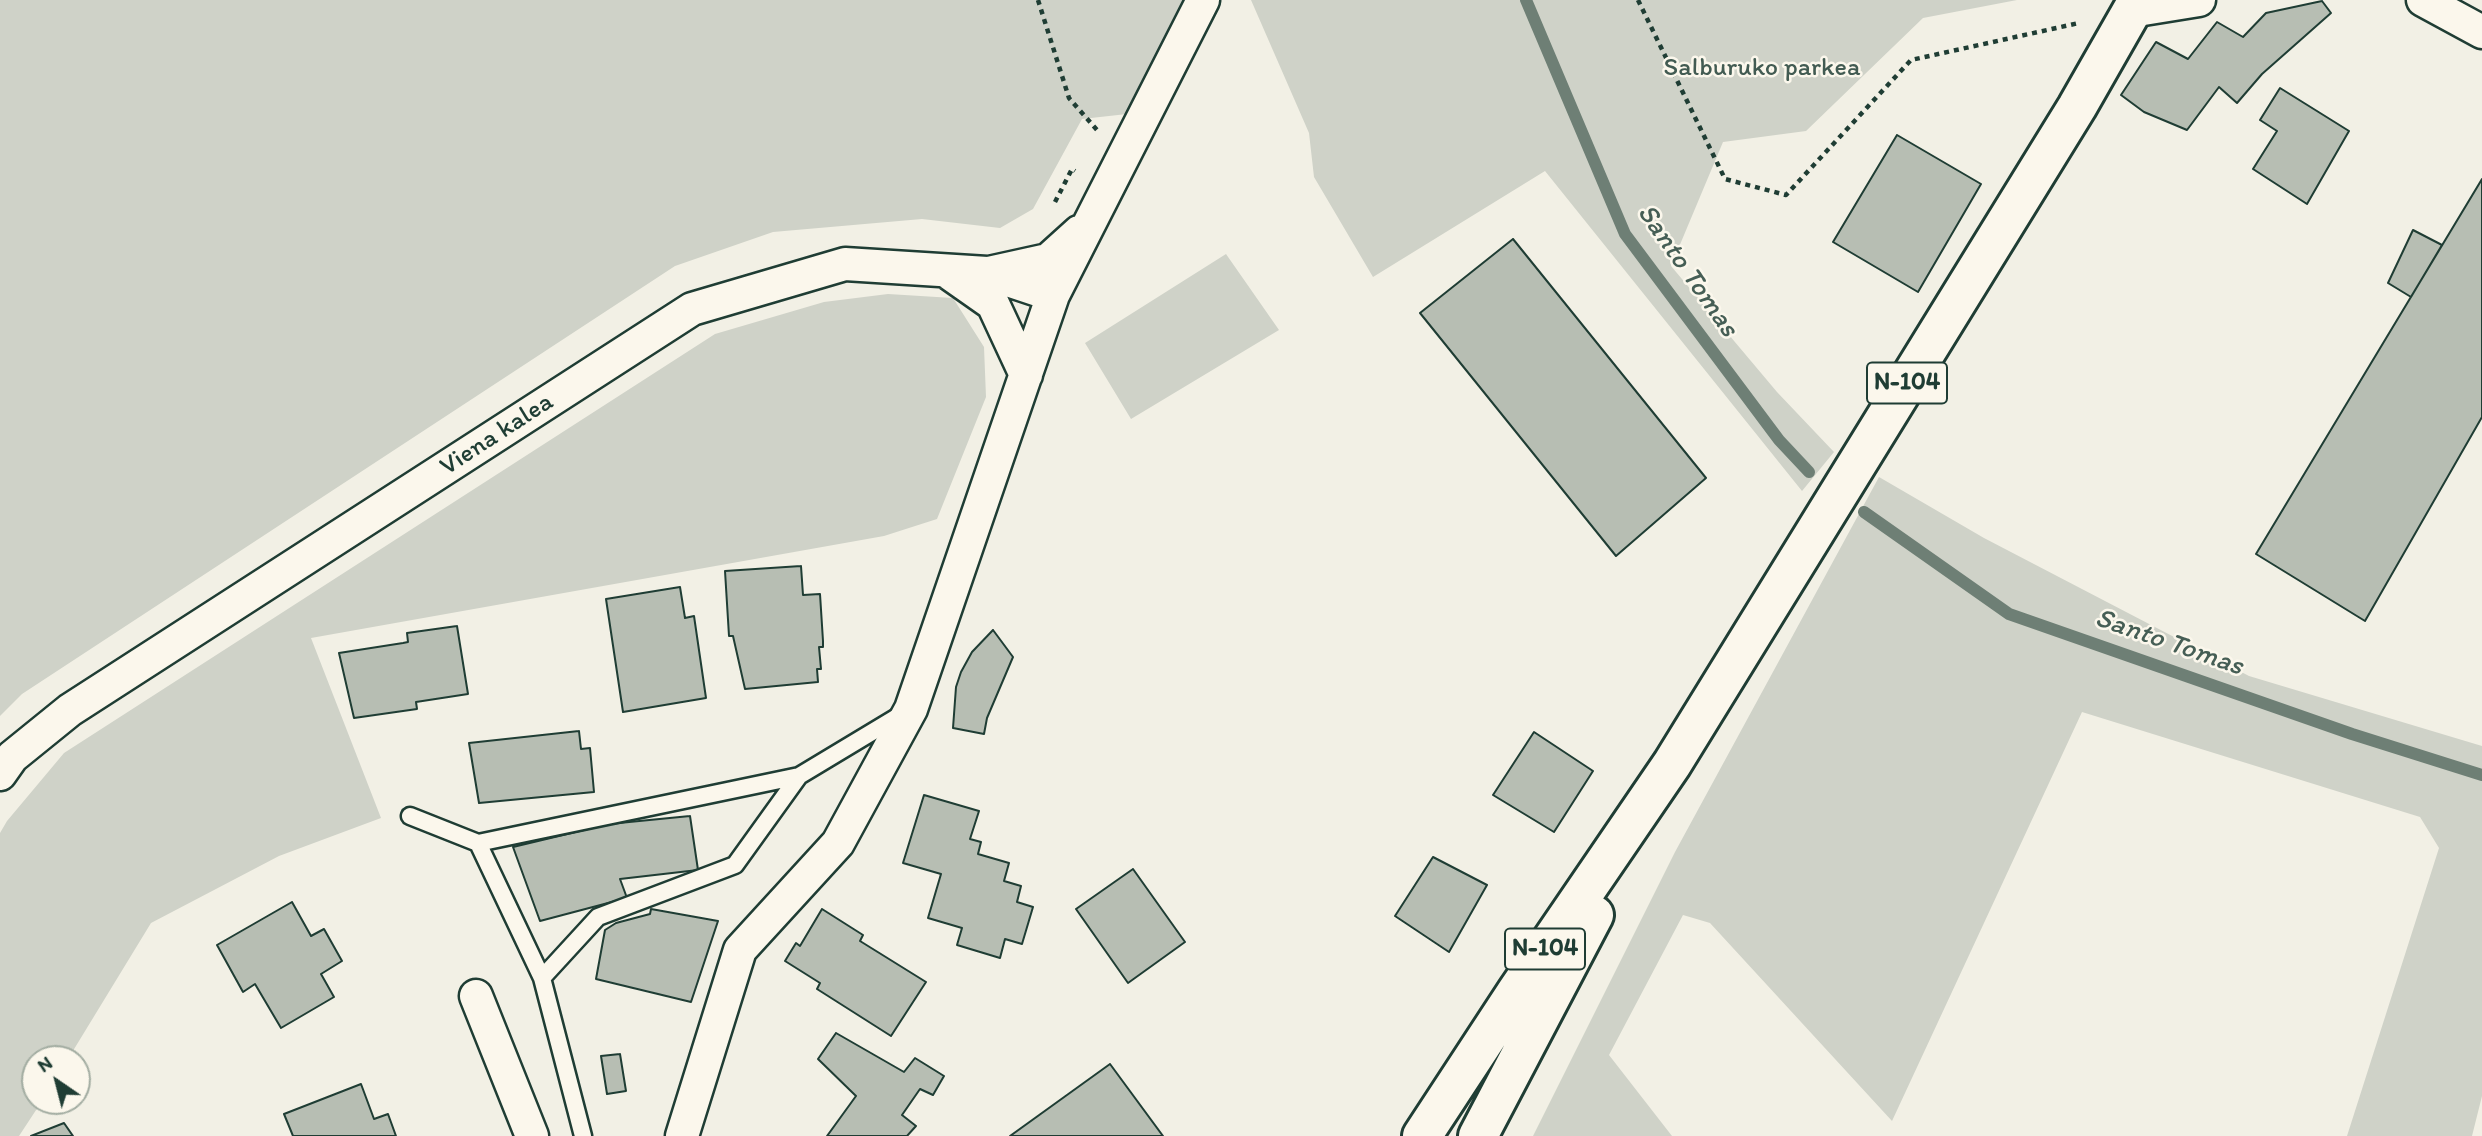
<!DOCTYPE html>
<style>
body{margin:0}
#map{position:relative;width:2482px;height:1136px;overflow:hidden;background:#f2f0e5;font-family:Itim,sans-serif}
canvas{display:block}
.north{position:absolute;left:21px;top:1045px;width:70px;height:70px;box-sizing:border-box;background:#fbf7ec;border:2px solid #a3ada2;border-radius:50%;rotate:325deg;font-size:19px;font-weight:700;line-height:28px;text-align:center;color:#1f3d34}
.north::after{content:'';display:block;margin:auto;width:24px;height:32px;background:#1f3d34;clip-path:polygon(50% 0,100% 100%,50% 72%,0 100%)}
</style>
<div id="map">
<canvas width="2482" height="1136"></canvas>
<div class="north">N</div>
</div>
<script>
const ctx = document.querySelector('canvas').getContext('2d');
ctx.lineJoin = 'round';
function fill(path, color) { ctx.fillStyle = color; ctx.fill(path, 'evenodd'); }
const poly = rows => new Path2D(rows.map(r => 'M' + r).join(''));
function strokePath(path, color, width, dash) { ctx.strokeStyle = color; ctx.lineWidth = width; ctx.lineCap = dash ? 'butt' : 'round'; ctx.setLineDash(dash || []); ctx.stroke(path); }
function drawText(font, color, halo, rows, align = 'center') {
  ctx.font = font + ' Itim,sans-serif'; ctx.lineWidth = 5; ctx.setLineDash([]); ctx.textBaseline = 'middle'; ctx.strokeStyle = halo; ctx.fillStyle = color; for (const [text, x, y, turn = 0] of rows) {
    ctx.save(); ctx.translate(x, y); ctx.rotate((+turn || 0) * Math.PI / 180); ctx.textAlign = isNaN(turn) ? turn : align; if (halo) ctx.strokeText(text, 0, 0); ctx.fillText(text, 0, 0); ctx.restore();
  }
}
fill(poly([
 [0,0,1184,0,1127,114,1082,119,1033,209,1000,228,922,219,773,232,675,266,22,694,0,716],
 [1251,0,2017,0,1923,18,1806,131,1723,142,1671,266,1777,392,1834,452,1802,491,1545,171,1373,277,1314,177,1309,133],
 [1226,254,1279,330,1131,419,1085,343],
 [888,294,953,298,984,347,986,397,937,519,884,536,311,638,381,818,279,856,151,923,68,1059,35,1059,35,1101,42,1101,19,1136,0,1136,0,833,7,821,64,753,715,334,824,302],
 [1879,477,1984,538,2249,676,2482,746,2482,1096,2472,1136,2347,1136,2439,848,2420,817,2082,712,1892,1121,1710,923,1683,915,1609,1055,1672,1136,1533,1136,1675,852]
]), '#cfd2c8');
strokePath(poly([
 [1526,0,1625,234,1779,440,1809,472],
 [1864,512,2009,614,2352,734,2482,775]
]), '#6e7f75', 12);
const building = poly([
 [2322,1,2331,13,2262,74,2237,103,2219,87,2187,130,2144,112,2121,95,2156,42,2188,59,2217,22,2243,37,2266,13,2322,1],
 [2280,88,2349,131,2307,204,2253,169,2277,131,2260,120,2280,88],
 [1897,135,1981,184,1918,292,1833,242,1897,135],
 [2482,179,2482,417,2365,621,2256,554,2482,179],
 [2413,230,2442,245,2411,297,2388,283,2413,230],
 [1513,239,1706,478,1616,556,1420,313,1513,239],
 [801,566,803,595,820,594,823,641,823,647,819,647,821,669,817,669,818,682,745,689,733,636,729,636,725,571,801,566],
 [680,587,685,618,694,616,706,698,623,712,606,599,680,587],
 [457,626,468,694,416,702,417,709,354,718,339,653,403,643,408,642,407,633,457,626],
 [993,630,1013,657,987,718,984,734,953,728,956,687,961,672,972,652,993,630],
 [579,731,581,749,590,748,594,792,479,803,469,743,579,731],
 [1534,732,1593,771,1554,832,1493,795,1534,732],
 [924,795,979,811,970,839,981,842,978,854,1009,863,1004,881,1021,886,1017,902,1033,907,1022,944,1005,939,1000,958,957,945,962,928,928,918,941,874,903,863,924,795],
 [690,816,698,870,620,879,627,898,540,921,513,847,609,824,690,816],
 [1433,857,1487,885,1449,952,1395,916,1433,857],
 [1133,869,1185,942,1128,983,1076,909,1133,869],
 [292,902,311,936,324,929,342,961,321,974,334,997,281,1028,255,984,243,992,217,945,292,902],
 [651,909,718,921,691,1002,596,979,605,930,616,923,650,914,651,909],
 [822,909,863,935,860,941,926,982,891,1036,817,989,820,983,785,961,796,943,800,946,822,909],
 [836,1033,904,1072,915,1058,944,1076,933,1095,920,1089,902,1115,916,1126,907,1136,827,1136,856,1096,818,1059,836,1033],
 [620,1054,626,1091,607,1094,601,1056,620,1054],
 [1110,1064,1163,1136,1010,1136,1110,1064],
 [361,1084,374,1119,388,1114,396,1136,293,1136,284,1114,361,1084],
 [64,1123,73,1136,31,1136,64,1123]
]);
fill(building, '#b7beb3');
strokePath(building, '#1f3d34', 2);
const lane = poly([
 [410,816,478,843,542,978,583,1136],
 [478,843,799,776],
 [542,978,598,917,735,865,799,776,902,714]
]);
const street = poly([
 [2423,0,2482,32],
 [2131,11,2199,0],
 [946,271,993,304,1026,375],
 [989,273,1048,260,1079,232],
 [0,774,12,757,70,710,692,309,845,264,987,273,1053,295],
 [476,996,532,1136],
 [682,1136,740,950,838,843,911,709,1053,295,1203,0]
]);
const primary = poly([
 [1422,1136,1517,991,1672,764,2077,107,2138,0],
 [1478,1136,1594,915]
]);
strokePath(lane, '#1f3d34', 21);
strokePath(street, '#1f3d34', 37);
strokePath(primary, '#1f3d34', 44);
strokePath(poly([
 [1038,0,1069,98,1097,130],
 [1638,0,1725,179,1786,195,1911,60,2079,23],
 [1055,202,1072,169,1075,171]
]), '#1f3d34', 4.5, [5, 5]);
strokePath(lane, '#fbf7ec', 16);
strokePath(street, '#fbf7ec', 32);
strokePath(primary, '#fbf7ec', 38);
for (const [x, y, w] of [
 [1907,383,80],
 [1545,949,80]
]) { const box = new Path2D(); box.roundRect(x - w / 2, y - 20.5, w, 41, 5); ctx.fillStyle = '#fbf7ec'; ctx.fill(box); strokePath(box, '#1f3d34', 2); }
drawText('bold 24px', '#1f3d34', null, [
 ["N-104",1907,383],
 ["N-104",1545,949]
]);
drawText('26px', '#425b52', '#fbf7ec', [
 ["Salburuko parkea",1762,68]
]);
drawText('26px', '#1f3d34', '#fbf7ec', [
 ["Viena kalea",497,435,-33]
]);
drawText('italic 28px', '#465e55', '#fbf7ec', [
 ["Santo Tomas",1687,271,55],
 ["Santo Tomas",2169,643,19]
]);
</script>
